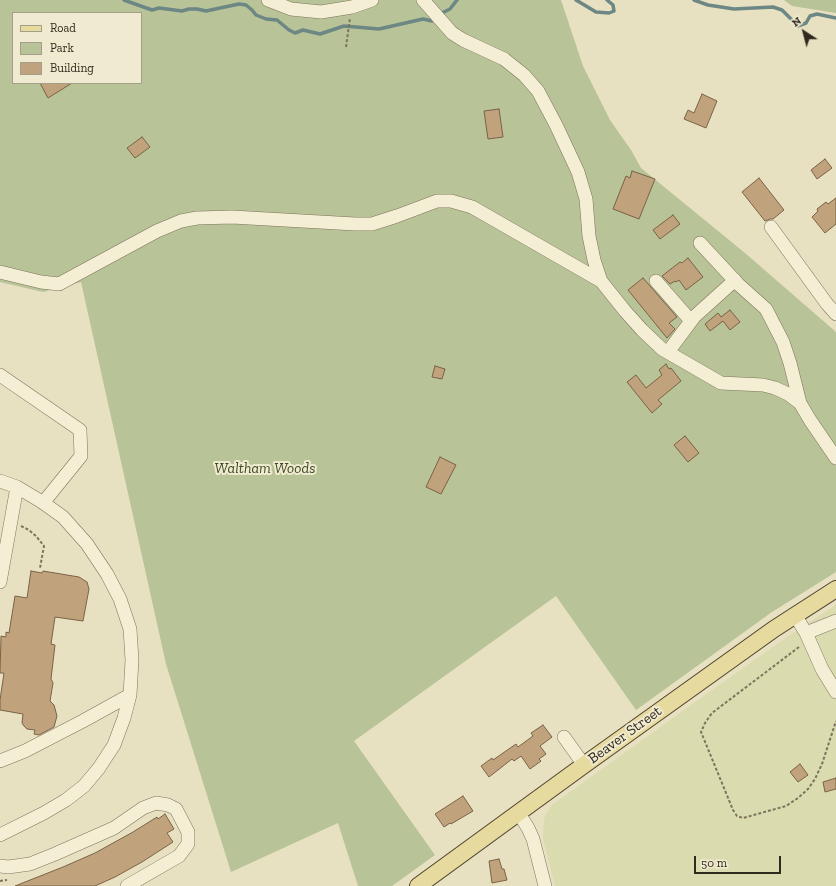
<!DOCTYPE html>
<style>
body{margin:0}
#map{position:relative;width:836px;height:886px;overflow:hidden;background:#e7e1c2;font-family:"Zilla Slab",serif}
canvas{display:block}
.legend{position:absolute;left:12px;top:12px;width:130px;height:72px;box-sizing:border-box;background:#f0ebd0;border:1px solid #a39d89;margin:0;padding:5px 7px;list-style:none;font-size:12px;color:#30291e}
.legend li{display:flex;align-items:center;gap:8px;height:20px}
.legend b{width:20px;border:1px solid #a39d89}
.north{position:absolute;left:784px;top:12px;width:40px;height:40px;-webkit-text-stroke:3px #f0ebd0;paint-order:stroke;rotate:324deg;font-size:11px;font-weight:700;line-height:16px;text-align:center;color:#30291e}
.north::after{content:'';display:block;margin:auto;width:14px;height:18px;background:#30291e;clip-path:polygon(50% 0,100% 100%,50% 72%,0 100%)}
.scale{position:absolute;left:694px;top:856px;width:87px;height:18px;box-sizing:border-box;border:2px solid #30291e;border-top:0;padding-left:5px;font-size:12px;line-height:14px;white-space:nowrap;color:#30291e;-webkit-text-stroke:3px #f0ebd0;paint-order:stroke}
</style>
<div id="map">
<canvas width="836" height="886"></canvas>
<ul class="legend">
<li><b style="height:5px;background:#e6da9e"></b>Road</li>
<li><b style="height:11px;background:#b8c398"></b>Park</li>
<li><b style="height:11px;background:#c0a37d"></b>Building</li>
</ul>
<div class="north">N</div>
<div class="scale">50 m</div>
</div>
<script>
const ctx = document.querySelector('canvas').getContext('2d');
ctx.lineJoin = 'round';
function fill(path, color) { ctx.fillStyle = color; ctx.fill(path, 'evenodd'); }
const poly = rows => new Path2D(rows.map(r => 'M' + r).join(''));
function strokePath(path, color, width, dash) { ctx.strokeStyle = color; ctx.lineWidth = width; ctx.lineCap = dash ? 'butt' : 'round'; ctx.setLineDash(dash || []); ctx.stroke(path); }
function drawText(font, color, halo, rows, align = 'center') {
  ctx.font = font + ' "Zilla Slab",serif'; ctx.lineWidth = 4; ctx.setLineDash([]); ctx.textBaseline = 'middle'; ctx.strokeStyle = halo; ctx.fillStyle = color; for (const [text, x, y, turn = 0] of rows) {
    ctx.save(); ctx.translate(x, y); ctx.rotate((+turn || 0) * Math.PI / 180); ctx.textAlign = isNaN(turn) ? turn : align; if (halo) ctx.strokeText(text, 0, 0); ctx.fillText(text, 0, 0); ctx.restore();
  }
}
fill(poly([
 [836,605,836,886,555,886,543,839,543,832,544,819,546,814,552,805,695,702,797,630]
]), '#dbdbb0');
fill(poly([
 [0,0,561,0,583,66,610,120,631,150,641,168,745,253,836,332,836,572,772,612,636,710,556,596,354,741,435,855,392,886,358,886,338,823,231,872,166,664,81,282,43,292,0,282],
 [13,13,141,13,141,83,13,83],
 [784,0,836,0,836,13,792,6]
]), '#b8c398');
strokePath(poly([
 [124,0,152,10,159,8,182,11,189,9,197,9,206,11,239,4,246,5,252,10,256,15,266,19,277,20,289,30,295,33,303,30,320,34,344,26,379,29,423,19,432,21,435,18],
 [576,0,596,12,609,13,614,11,613,5,607,0],
 [694,0,708,5,734,9,773,7,782,10,798,26,806,23,810,16,817,14,836,18],
 [440,14,450,9,457,0]
]), '#6c8784', 3.5);
const building = poly([
 [40,83,72,83,48,98,40,83],
 [702,94,717,101,706,128,684,119,688,110,694,113,702,94],
 [499,109,503,137,488,139,484,111,499,109],
 [142,137,150,147,135,158,127,148,142,137],
 [825,159,832,168,817,179,811,170,825,159],
 [632,171,655,179,639,219,613,209,626,176,630,178,632,171],
 [759,178,784,210,773,219,770,219,765,221,742,192,759,178],
 [836,198,836,224,825,233,812,217,818,211,817,209,826,202,828,204,836,198],
 [673,215,680,224,660,239,653,230,673,215],
 [688,258,703,277,686,290,679,280,676,282,675,281,670,284,662,276,680,262,682,263,688,258],
 [643,278,677,317,669,323,675,329,667,338,628,290,643,278],
 [730,310,740,322,730,330,723,321,710,331,705,324,718,313,721,317,730,310],
 [666,364,669,369,671,368,681,381,658,400,662,404,652,413,627,382,636,375,646,388,662,375,659,370,666,364],
 [435,366,445,369,442,379,432,377,435,366],
 [685,436,699,453,688,462,674,445,685,436],
 [440,457,456,465,441,494,426,487,440,457],
 [31,571,42,573,43,571,79,577,87,582,89,589,83,621,55,617,51,644,55,645,51,679,53,683,50,701,54,705,57,716,54,727,39,735,34,734,35,730,27,729,24,726,22,723,23,714,0,710,0,700,4,673,0,673,1,636,6,637,6,632,9,633,15,596,27,598,31,571],
 [543,725,552,737,540,746,546,754,539,759,541,761,530,769,521,756,514,761,512,759,489,777,481,766,492,758,493,760,516,744,518,747,533,736,531,733,543,725],
 [800,764,808,775,798,782,790,772,800,764],
 [836,778,836,789,825,792,823,782,836,778],
 [463,796,473,811,451,824,450,823,444,827,435,814,463,796],
 [165,814,174,829,167,833,173,842,142,862,115,877,95,886,15,886,63,867,95,853,133,832,157,817,158,819,165,814],
 [499,859,502,869,504,869,507,880,492,883,489,861,499,859]
]);
fill(building, '#c0a37d');
strokePath(building, '#7a6245', 1);
const minor = poly([
 [268,0,291,9,321,12,352,7,372,0],
 [423,0,452,33,463,40,504,59,524,75,538,91,556,125,578,172,586,199,589,236,594,260,601,281,625,311,642,330,662,349,721,383,763,385,775,388,788,394,800,403],
 [771,227,827,304,836,314],
 [700,243,738,284,766,309,783,342,790,363,800,403,810,420,836,458],
 [0,272,41,282,59,284,157,231,181,221,197,218,232,217,355,224,372,224,397,216,437,201,451,201,472,207,601,281],
 [656,281,691,321],
 [668,352,694,317,735,280],
 [0,375,80,430,81,456,43,503],
 [0,481,17,487,42,502,63,517,87,544,107,574,120,599,130,629,132,660,130,695,124,718,114,745,99,768,84,786,66,800,44,813,0,835],
 [0,582,17,487],
 [795,615,806,633,822,669,836,692],
 [806,633,836,621],
 [564,737,584,765],
 [0,761,25,751,83,721,130,695],
 [518,812,528,828,533,839,545,886],
 [0,866,8,867,30,864,55,854,114,828,143,808,156,803,168,805,176,809,188,832,188,844,179,856,127,886]
]);
const major = poly([
 [418,886,584,765,774,629,836,589]
]);
strokePath(minor, '#7e735c', 14);
strokePath(major, '#4d412f', 18);
strokePath(poly([
 [346,47,350,18],
 [21,526,29,530,36,536,44,546,40,568],
 [799,647,712,713,705,723,701,732,733,810,737,816,743,818,786,806,798,798,808,789,815,779,822,764,836,721],
 [0,881,7,880]
]), '#7e735c', 2, [3, 2]);
strokePath(minor, '#f3eed4', 13);
strokePath(major, '#e6da9e', 16);
drawText('italic 15px', '#3c4a27', '#f0ebd0', [
 ["Waltham Woods",265,469]
]);
drawText('15px', '#30291e', '#f0ebd0', [
 ["Beaver Street",625,735,-36]
]);
</script>
